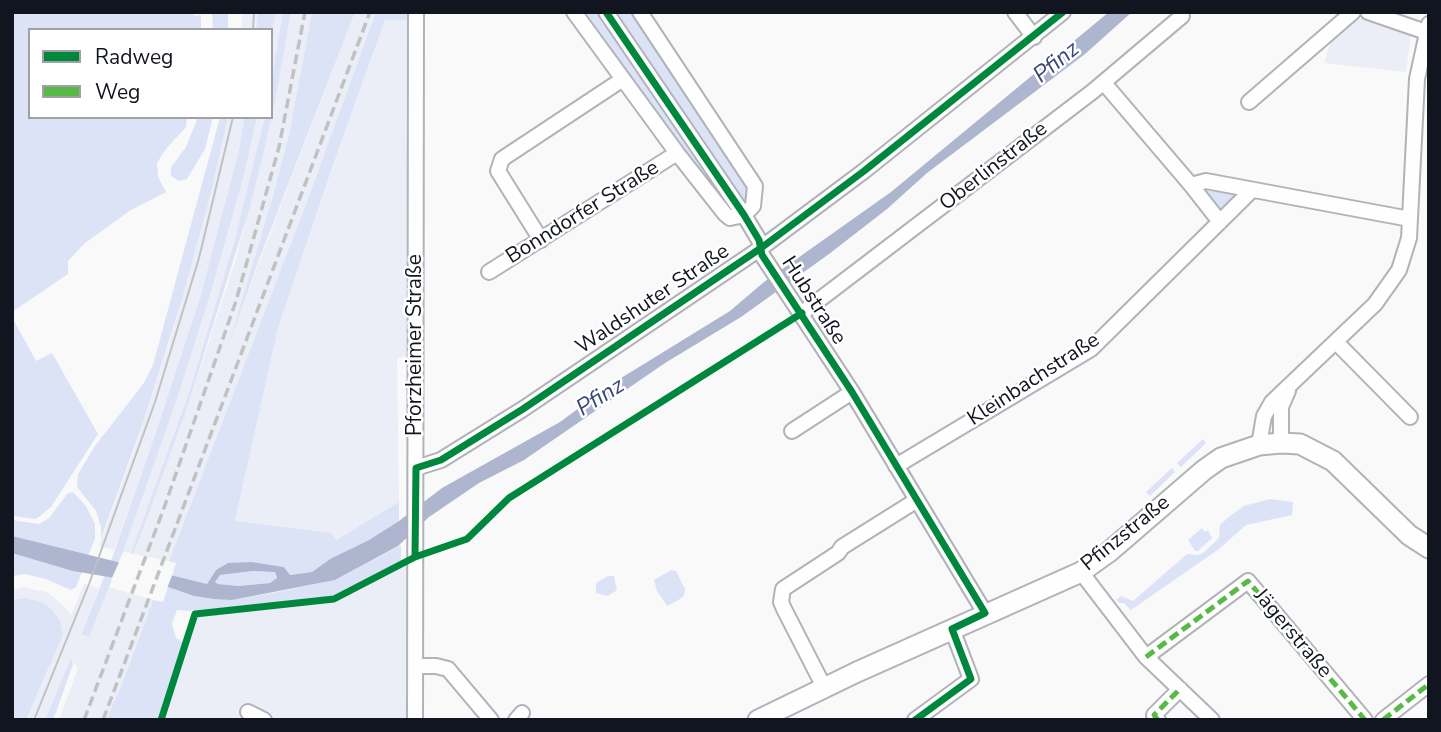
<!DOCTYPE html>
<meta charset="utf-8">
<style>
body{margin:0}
#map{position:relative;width:1441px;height:732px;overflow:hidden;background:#f9f9f9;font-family:"Nunito Sans",sans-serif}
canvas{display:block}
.frame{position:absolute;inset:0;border:14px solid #11151f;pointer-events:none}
.legend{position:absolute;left:28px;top:28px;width:245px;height:91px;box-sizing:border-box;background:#fff;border:2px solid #a0a1a5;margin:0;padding:9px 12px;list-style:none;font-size:21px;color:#11151f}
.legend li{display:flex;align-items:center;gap:14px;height:35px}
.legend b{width:35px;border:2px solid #a0a1a5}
</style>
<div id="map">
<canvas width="1441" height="732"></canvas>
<div class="frame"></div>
<ul class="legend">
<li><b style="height:9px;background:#00873e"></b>Radweg</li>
<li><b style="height:9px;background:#58b947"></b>Weg</li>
</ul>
</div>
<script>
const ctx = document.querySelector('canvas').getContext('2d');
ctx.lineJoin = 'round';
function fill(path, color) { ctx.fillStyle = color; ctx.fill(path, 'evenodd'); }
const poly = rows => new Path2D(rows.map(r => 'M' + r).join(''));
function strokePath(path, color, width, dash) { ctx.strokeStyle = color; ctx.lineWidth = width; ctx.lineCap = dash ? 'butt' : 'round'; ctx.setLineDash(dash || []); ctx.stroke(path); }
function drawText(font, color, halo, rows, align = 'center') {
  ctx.font = font + ' "Nunito Sans",sans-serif'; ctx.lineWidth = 5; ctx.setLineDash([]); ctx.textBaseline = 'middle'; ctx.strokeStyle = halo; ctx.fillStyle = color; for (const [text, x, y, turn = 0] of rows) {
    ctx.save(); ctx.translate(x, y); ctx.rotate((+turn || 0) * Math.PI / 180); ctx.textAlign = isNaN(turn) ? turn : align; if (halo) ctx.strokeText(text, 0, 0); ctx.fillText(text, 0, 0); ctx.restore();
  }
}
fill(poly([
 [243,12,258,12,256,30,241,30],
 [276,12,283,12,271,83,271,38],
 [291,12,312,12,289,135,272,199,234,328,355,12,376,12,306,204,169,561,133,554,187,408,234,265,263,156],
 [1367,17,1409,33,1411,36,1406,72,1324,63,1332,39,1355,19],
 [385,20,408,20,406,356,397,358,399,502,336,540,235,522,278,328,334,162],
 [228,117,244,117,239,150,200,298,154,438,114,550,99,546,136,445,171,337,211,193],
 [257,117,265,117,257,158,235,239,190,390,131,553,123,552,177,399,211,292,244,175],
 [408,565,407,720,164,720,198,616,334,603],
 [84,584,99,588,81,633,89,637,108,587,153,600,124,679,106,720,59,720,78,668,71,659,45,720,26,720,50,666,16,599,12,600,12,590,22,587,47,592,64,606,71,615]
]), '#ebeef6');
fill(poly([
 [12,12,193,12,194,16,201,15,201,30,30,30,30,117,187,117,186,127,166,149,157,163,158,177,166,192,131,210,85,243,68,261,68,274,12,312],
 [212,12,228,12,228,30,213,30],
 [258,12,276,12,271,38,271,30,256,30],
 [283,12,291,12,276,95,263,156,250,207,187,408,144,526,133,554,131,553,190,390,235,239,265,117,271,117,271,83],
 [312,12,355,12,260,257,229,344,272,199,289,135],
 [376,12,409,12,408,20,385,20,334,162,278,328,235,521,331,533,336,540,399,502,399,521,369,540,330,559,312,572,290,575,284,567,252,562,216,570,207,584,172,576,176,563,169,561,306,204],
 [580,12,600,12,732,209,727,209],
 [615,12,634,12,749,192,745,201],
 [198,117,213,117,205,149,187,179,179,181,171,176,171,167,186,147],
 [220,117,228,117,211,193,182,299,143,423,101,538,101,527,96,511,77,487,78,474,95,446,144,383,153,365],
 [244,117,257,117,244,175,211,292,177,399,123,552,118,563,111,561,154,438,200,298,239,150],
 [1205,190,1235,194,1235,195,1218,211,1203,193],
 [12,317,36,361,52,353,98,434,51,507,36,519,12,516],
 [1203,439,1206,443,1181,467,1177,463],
 [1172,468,1175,472,1150,496,1146,492],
 [73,492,86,506,95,524,95,539,88,556,12,536,12,520,39,524,49,518,68,493],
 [1270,499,1293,502,1292,515,1246,525,1219,549,1131,610,1124,603,1120,603,1116,600,1121,596,1133,601,1187,554,1197,555,1203,553,1219,538,1220,525,1230,516,1244,506],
 [1202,528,1205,532,1208,530,1212,538,1198,551,1195,551,1188,540],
 [401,545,401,561,334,596,189,611,177,610,172,624,176,638,183,642,157,720,106,720,124,679,153,600,163,602,168,587,194,596,232,600,272,593,335,580],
 [12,553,82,572,76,587,71,590,46,579,25,574,12,576],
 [671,570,676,571,685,589,684,596,677,601,667,606,657,591,654,580],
 [253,571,275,572,277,579,270,583,237,586,218,584,215,581,220,575],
 [105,575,113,577,89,637,81,634],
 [608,576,614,576,617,590,608,596,596,593,596,583],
 [25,598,44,603,53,611,60,621,63,635,26,720,12,720,12,600],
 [71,658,73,664,59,704,53,720,45,720]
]), '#dce3f6');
fill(poly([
 [1109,12,1132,12,1085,54,927,173,887,209,829,254,741,317,665,363,524,460,479,483,429,517,398,546,335,580,232,600,214,599,194,596,168,587,73,571,12,553,12,536,207,584,216,570,228,563,252,562,284,567,290,575,312,572,330,559,369,540,399,521,442,488,560,422,613,383,730,311,764,282,891,192],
 [253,571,275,572,277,578,270,583,238,586,218,584,215,582,220,575]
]), '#adb5cf');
fill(poly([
 [120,560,173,573,166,591,111,580]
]), '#f9f9f9');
const minor = poly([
 [574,12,677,153,725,214,730,218,744,215],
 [606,12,744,215,759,240,762,255,852,392,985,613],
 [640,12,755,186,753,206,744,215],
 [1015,12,1034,37],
 [1368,12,1426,32],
 [1104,83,1191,185,1206,181,1410,219],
 [1249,102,1353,12],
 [1191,185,1220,222],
 [541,240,498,171,502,159,623,79],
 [489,272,677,153],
 [802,313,1092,92,1182,16],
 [1336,342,1410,417],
 [792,431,852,392],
 [1281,443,1281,407,1288,391],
 [1259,445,1264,416,1272,402,1375,304,1399,270,1409,238,1417,79,1429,24],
 [896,466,1091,349,1251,191],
 [416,468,441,460,523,409,761,248,864,171,1063,12],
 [1081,572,1146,657,1212,720],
 [1146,657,1248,581,1365,720],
 [416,666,436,666,448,669,491,720],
 [824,687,784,609,781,602,783,589,838,553,842,547,917,500],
 [248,712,264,720],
 [415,720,416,12],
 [516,720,522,713],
 [915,720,971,679,952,629],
 [1158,720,1154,715,1180,689],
 [1383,720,1429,684]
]);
const secondary = poly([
 [758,720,857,672,1081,572,1109,552,1204,470,1221,458,1259,445,1281,443,1300,444,1333,461,1409,535,1429,548]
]);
strokePath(minor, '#b1b3b8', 18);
strokePath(secondary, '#b1b3b8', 23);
strokePath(minor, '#fefefe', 14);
strokePath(secondary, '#fefefe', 19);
strokePath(poly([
 [253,30,254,12],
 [34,720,89,584,155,402,199,258,233,117]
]), '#c0c1c2', 2);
strokePath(poly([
 [84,720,164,508,236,301,279,147,305,12],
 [103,720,370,12]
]), '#c0c1c2', 3.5, [10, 5]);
strokePath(poly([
 [1146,657,1248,581,1365,720],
 [1158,720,1154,715,1180,689],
 [1383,720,1429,684]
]), '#58b947', 5, [10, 5]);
strokePath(poly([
 [606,12,744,215,759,240,762,255,852,392,985,613,952,629,971,679,915,720],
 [415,557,416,468,441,460,523,409,761,248,864,171,1063,12],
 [161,720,195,614,334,599,415,557,467,539,509,498,802,313]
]), '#00873e', 7);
drawText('21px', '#11151f', '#fff', [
 ["Oberlinstraße",994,167,-38],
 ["Bonndorfer Straße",583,213,-32],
 ["Waldshuter Straße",653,300,-34],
 ["Hubstraße",813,301,57],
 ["Pforzheimer Straße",416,345,-90],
 ["Kleinbachstraße",1034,380,-33],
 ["Pfinzstraße",1126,534,-39],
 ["Jägerstraße",1292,634,50]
]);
drawText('italic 23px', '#384678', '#fff', [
 ["Pfinz",1057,63,-39],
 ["Pfinz",601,398,-32]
]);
</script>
